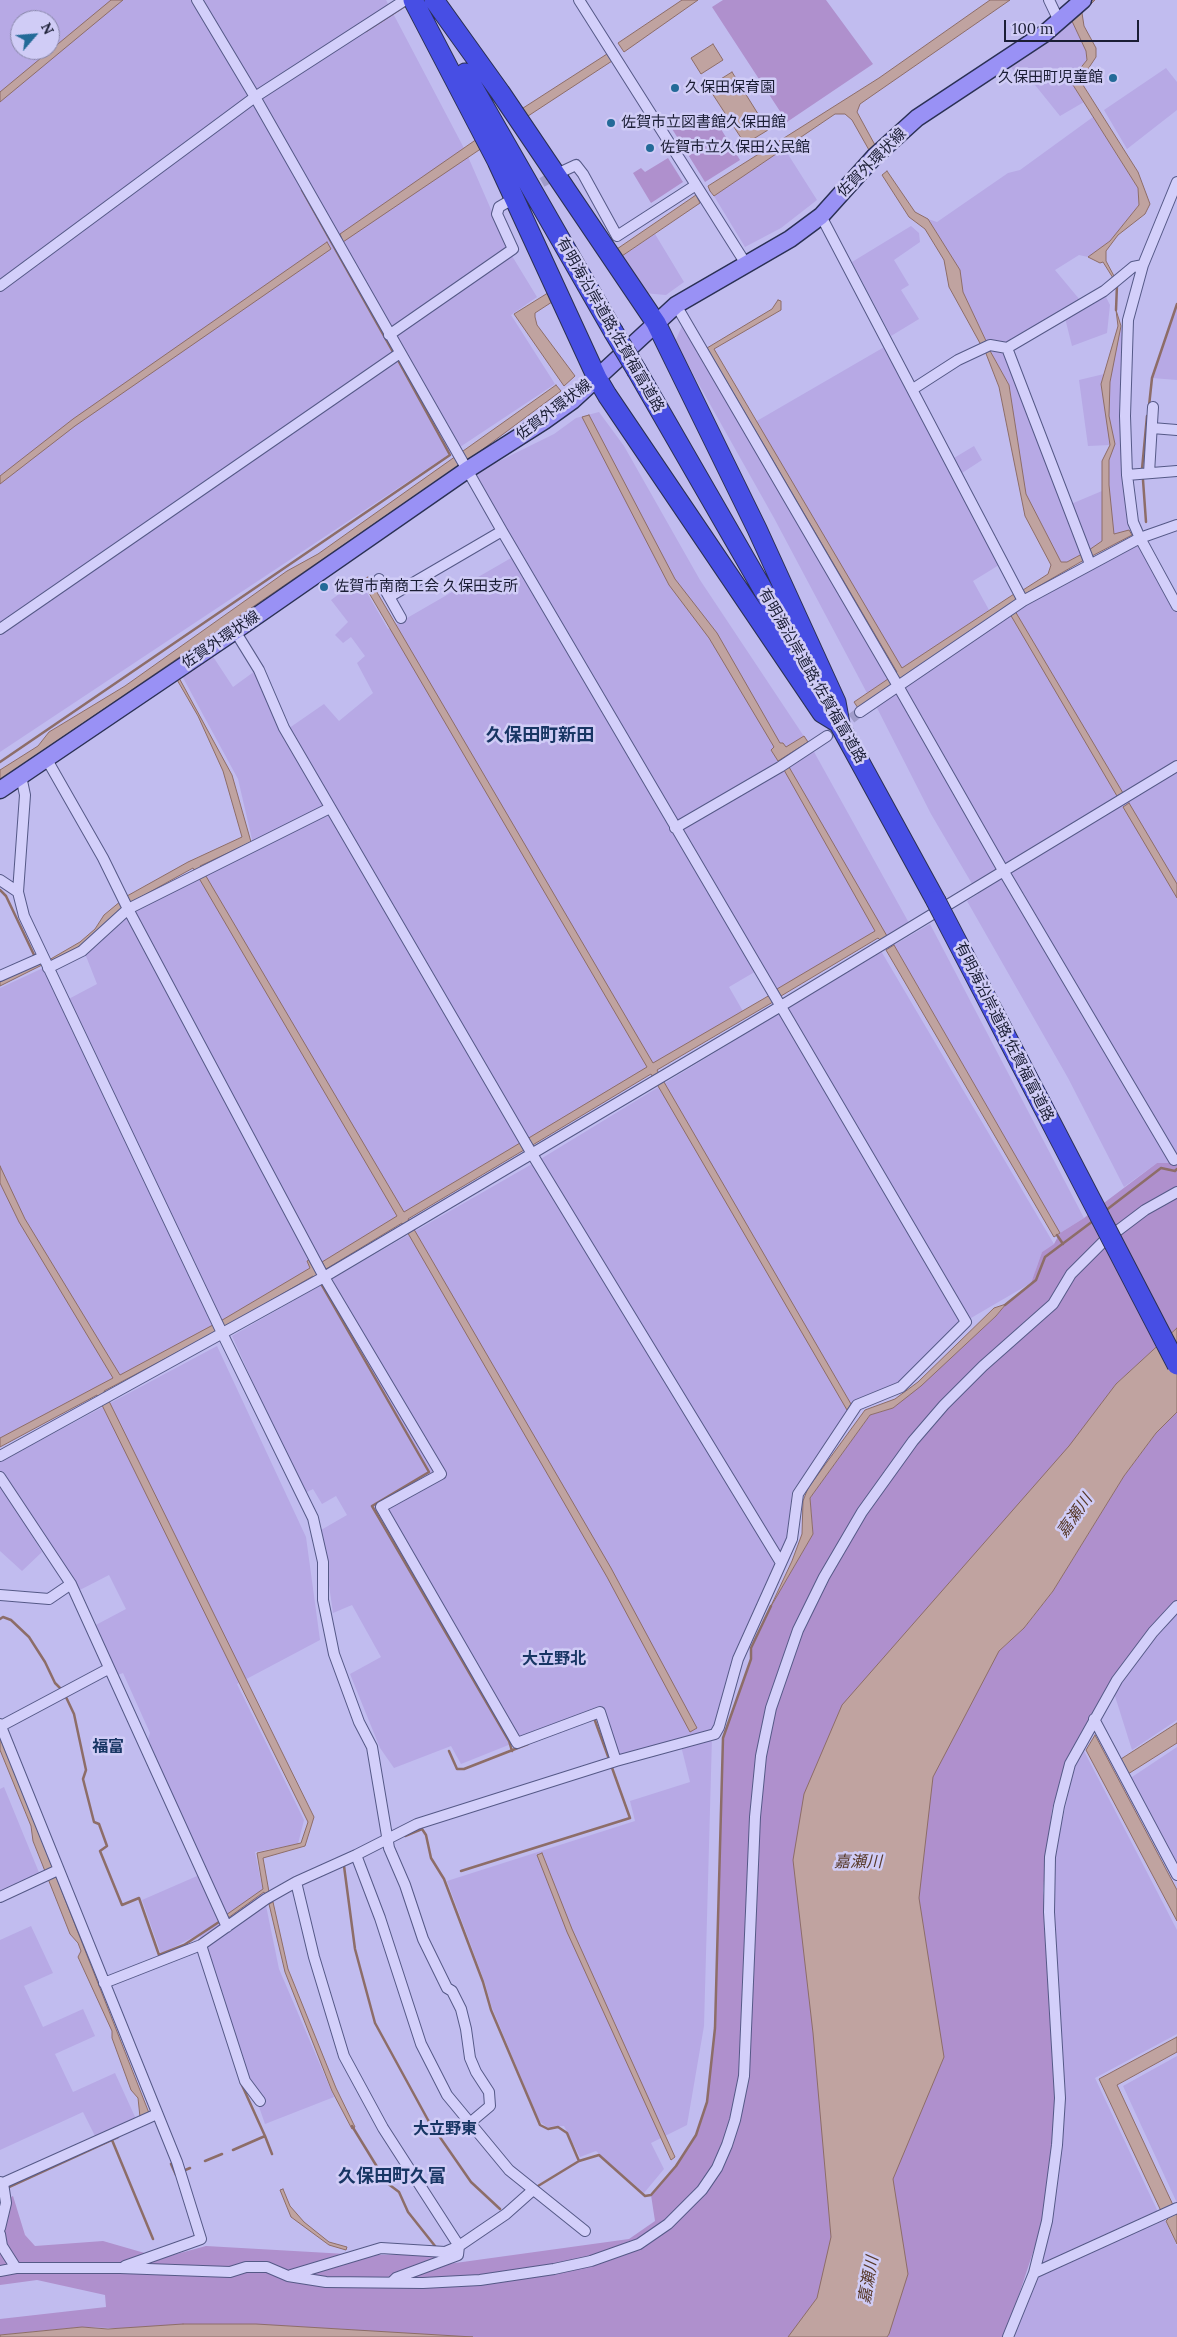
<!DOCTYPE html>
<meta charset="utf-8">
<style>
body{margin:0}
#map{position:relative;width:1177px;height:2337px;overflow:hidden;background:#c1bcef;font-family:Lora,serif}
canvas{display:block}
.north{position:absolute;left:10px;top:10px;width:50px;height:50px;box-sizing:border-box;background:#d0ccf6;border:1px solid #8886a9;border-radius:50%;rotate:63deg;font-size:14px;font-weight:700;line-height:20px;text-align:center;color:#1b1e35}
.north::after{content:'';display:block;margin:auto;width:18px;height:22px;background:#236a98;clip-path:polygon(50% 0,100% 100%,50% 72%,0 100%)}
.scale{position:absolute;left:1004px;top:20px;width:135px;height:22px;box-sizing:border-box;border:2px solid #1b1e35;border-top:0;padding-left:6px;font-size:15px;line-height:18px;white-space:nowrap;color:#1b1e35;-webkit-text-stroke:4px #d0ccf6;paint-order:stroke}
</style>
<div id="map">
<canvas width="1177" height="2337"></canvas>
<div class="north">N</div>
<div class="scale">100 m</div>
</div>
<script>
const ctx = document.querySelector('canvas').getContext('2d');
ctx.lineJoin = 'round';
function fill(path, color) { ctx.fillStyle = color; ctx.fill(path, 'evenodd'); }
const poly = rows => new Path2D(rows.map(r => 'M' + r).join(''));
function strokePath(path, color, width, dash) { ctx.strokeStyle = color; ctx.lineWidth = width; ctx.lineCap = dash ? 'butt' : 'round'; ctx.setLineDash(dash || []); ctx.stroke(path); }
function drawText(font, color, halo, rows, align = 'center') {
  ctx.font = font + ' Lora,"Noto Sans JP",serif'; ctx.lineWidth = 5; ctx.setLineDash([]); ctx.textBaseline = 'middle'; ctx.strokeStyle = halo; ctx.fillStyle = color; for (const [text, x, y, turn = 0] of rows) {
    ctx.save(); ctx.translate(x, y); ctx.rotate((+turn || 0) * Math.PI / 180); ctx.textAlign = isNaN(turn) ? turn : align; if (halo) ctx.strokeText(text, 0, 0); ctx.fillText(text, 0, 0); ctx.restore();
  }
}
fill(poly([
 [0,0,386,0,466,152,509,251,537,297,511,315,555,384,0,752],
 [20,20,50,20,50,50,20,50],
 [1071,19,1086,51,1087,60,1074,76,1073,85,1084,102,1060,116,1031,80,1024,84,1010,66,1040,47],
 [1166,68,1177,82,1177,110,1127,149,1104,110],
 [1093,117,1138,188,1139,205,1110,241,1088,257,1079,255,1055,270,1085,306,1105,295,1110,305,1107,333,1072,346,1063,310,1006,343,987,343,963,292,960,270,928,219,937,222,1008,173,1020,170],
 [784,148,817,200,781,228,745,247,714,196],
 [911,226,919,233,920,242,894,260,909,285,901,290,919,319,891,336,852,262],
 [655,234,684,282,666,295,643,293,619,258],
 [1177,304,1177,380,1152,378,1177,306],
 [1118,325,1124,329,1119,414,1129,530,1132,535,1092,556,1071,504,1102,491,1102,461,1110,445,1088,446,1079,380,1104,374],
 [682,326,743,429,886,346,999,565,973,581,989,610,867,693,774,518,675,342],
 [989,349,1005,352,1082,554,1067,562,1061,562,1025,494,1009,385],
 [599,412,624,446,700,580,813,750,909,923,887,936,879,936,781,994,763,967,729,987,744,1013,402,1216,229,1322,0,1443,0,988,43,968,61,1003,97,984,84,951,125,915,254,848,238,779,181,674,210,652,233,687,255,671,282,733,324,704,339,721,373,693,357,663,365,656,351,637,343,643,335,635,348,622,331,600,359,579,388,629,518,554,473,474,554,434,576,418],
 [974,446,982,460,962,473,954,458],
 [1138,543,1177,613,1177,1163,1157,1163,1124,1187,1068,1078,967,901,978,894,931,814,876,706,1012,613],
 [930,924,1084,1218,1060,1233,894,945],
 [881,951,1054,1244,1042,1252,1031,1283,959,1325,898,1386,854,1403,792,1492,787,1539,734,1655,712,1731,617,1758,601,1708,461,1764,451,1746,394,1768,380,1748,350,1674,381,1657,352,1605,333,1613,321,1530,347,1515,336,1496,322,1504,313,1489,303,1494,232,1336,539,1160],
 [217,1346,306,1537,320,1640,237,1684,304,1820,298,1844,255,1852,279,1969,334,2097,265,2124,199,1934,161,1954,142,1900,204,1873,146,1746,150,1733,123,1673,115,1676,92,1627,126,1609,109,1575,76,1592,71,1582,0,1471,0,1462],
 [0,1485,42,1552,22,1571,0,1551],
 [1177,1610,1177,1720,1132,1750,1114,1693,1154,1635],
 [712,1737,704,2026,687,2125,651,2143,664,2169,644,2193,596,2151,580,2157,564,2126,547,2127,539,2121,491,2005,485,1983,447,1881,635,1821,630,1801,690,1782,681,1746],
 [1177,1747,1177,1870,1129,1779],
 [1084,1751,1177,1930,1177,2034,1095,2078,1158,2212,1039,2267,1061,2148,1053,1915,1054,1859,1074,1767],
 [4,1787,40,1875,0,1892,0,1789],
 [31,1926,53,1973,24,1986,43,2027,83,2009,95,2036,55,2054,73,2092,115,2073,136,2119,96,2138,83,2112,0,2150,0,1940],
 [1177,2056,1177,2203,1123,2086],
 [1164,2218,1177,2246,1177,2337,1012,2337,1036,2278]
]), '#b7a9e5');
fill(poly([
 [723,0,826,0,873,64,787,122,712,7],
 [682,115,685,119,697,119,703,129,716,121,740,160,705,182,669,124],
 [668,158,683,182,651,203,633,173,641,168,645,172],
 [1157,1163,1177,1163,1177,1328,1116,1384,958,1607,843,2258,820,2337,358,2337,82,2327,0,2335,0,2319,106,2307,105,2295,37,2280,0,2285,0,2203,13,2196,25,2235,35,2246,103,2241,162,2258,206,2246,364,2255,441,2254,448,2264,629,2239,655,2221,651,2195,676,2166,696,2135,707,2102,715,2028,723,1738,751,1659,751,1648,770,1608,813,1534,810,1498,870,1415,893,1408,996,1316,1006,1304,1031,1283,1042,1252,1054,1244,1060,1233,1084,1218],
 [1177,1412,1177,1601,1152,1627,1067,1761,1052,1809,1043,1890,1056,2117,1043,2222,1005,2337,887,2337,889,2334,882,1769,999,1651,1024,1628,1053,1591,1124,1476,1156,1433]
]), '#af90cd');
const water = poly([
 [111,0,123,0,0,102,0,92,111,0],
 [682,0,698,0,624,52,618,43,682,0],
 [990,0,1010,0,860,104,857,112,875,145,869,150,852,120,845,114,835,114,714,196,710,191,708,186,879,78,990,0],
 [1091,0,1095,0,1082,13,1084,26,1096,48,1096,57,1082,78,1083,85,1138,172,1150,204,1145,214,1118,235,1106,251,1106,261,1114,276,1113,278,1103,262,1100,263,1088,257,1110,241,1139,205,1138,188,1073,85,1074,76,1087,60,1086,51,1071,19,1091,0],
 [713,44,723,60,701,74,691,58,713,44],
 [607,54,612,61,525,118,520,110,607,54],
 [732,72,768,130,745,144,708,87,732,72],
 [477,139,482,148,343,242,340,234,477,139],
 [887,171,915,212,928,219,960,270,963,292,987,343,981,345,949,287,944,260,925,229,909,217,882,175,887,171],
 [696,195,700,203,619,258,614,251,696,195],
 [327,242,331,249,75,426,0,484,0,476,73,419,327,242],
 [551,291,555,300,535,313,535,317,537,325,575,376,564,386,514,314,551,291],
 [778,300,781,301,781,310,714,349,902,668,1014,594,1017,600,898,680,895,674,897,672,707,348,772,309,778,300],
 [1116,310,1121,326,1110,382,1109,416,1115,444,1109,460,1109,485,1114,534,1129,530,1132,535,1092,556,1089,550,1102,541,1102,461,1110,445,1101,384,1118,326,1116,310],
 [989,349,1009,385,1026,494,1061,562,1067,562,1082,554,1084,560,1025,594,1023,590,1048,574,1051,565,1025,516,999,387,985,351,989,349],
 [556,385,561,391,467,461,458,464,457,467,0,780,0,770,38,746,49,732,125,686,287,571,318,554,556,385],
 [589,415,675,579,717,633,780,743,783,743,786,747,804,736,808,742,778,761,771,750,774,747,709,638,669,585,582,417,589,415],
 [368,577,653,1063,770,995,773,1002,657,1070,851,1404,847,1410,651,1074,531,1146,527,1139,647,1067,362,581,368,577],
 [1015,611,1123,793,1117,796,1010,614,1015,611],
 [178,676,232,775,251,842,200,866,404,1212,520,1143,524,1150,408,1219,611,1568,697,1728,690,1732,607,1577,402,1223,326,1269,322,1262,397,1216,193,868,130,903,82,945,0,986,0,982,38,963,42,964,80,942,95,929,104,915,127,896,188,862,242,837,223,771,198,716,176,678,178,676],
 [888,679,892,684,858,708,854,702,888,679],
 [789,767,887,936,881,941,878,938,781,996,777,989,875,931,784,770,789,767],
 [1129,803,1177,884,1177,898,1123,807,1129,803],
 [894,945,1060,1233,1054,1237,886,950,894,945],
 [0,1166,25,1219,120,1375,224,1319,310,1268,307,1261,309,1260,312,1266,314,1266,318,1276,315,1278,313,1276,227,1326,104,1391,314,1817,305,1846,263,1858,269,1892,265,1894,264,1892,228,1918,226,1915,263,1889,257,1853,301,1843,308,1822,97,1395,0,1447,0,1438,113,1378,19,1222,0,1183,0,1166],
 [1006,1304,996,1316,921,1386,893,1408,870,1415,810,1498,813,1534,770,1608,792,1561,802,1534,803,1501,808,1488,865,1410,895,1399,918,1382,994,1308,1006,1304],
 [1177,1328,1177,1412,1156,1433,1124,1476,1053,1591,1024,1628,999,1651,933,1777,919,1898,944,2057,893,2179,908,2274,889,2334,887,2337,788,2337,817,2298,831,2237,813,2033,793,1860,804,1794,842,1705,1069,1446,1116,1384,1177,1328],
 [1177,1723,1177,1743,1128,1774,1121,1759,1177,1723],
 [0,1734,149,2113,140,2117,138,2098,131,2090,112,2038,112,2031,78,1957,81,1951,78,1943,70,1934,33,1841,31,1826,0,1750,0,1734],
 [1095,1735,1177,1890,1177,1921,1086,1750,1095,1735],
 [542,1853,572,1929,675,2157,671,2160,567,1932,537,1855,542,1853],
 [273,1902,288,1969,336,2088,355,2127,352,2129,332,2091,285,1972,269,1904,273,1902],
 [1177,2037,1177,2052,1117,2085,1173,2205,1171,2206,1177,2215,1177,2244,1166,2221,1168,2219,1163,2210,1161,2211,1099,2079,1177,2037],
 [283,2189,290,2206,304,2222,329,2242,347,2247,346,2250,329,2245,291,2217,280,2190,283,2189],
 [183,2324,256,2324,473,2337,0,2337,0,2335,82,2327,108,2329,183,2324]
]);
fill(water, '#c0a3a0');
strokePath(water, '#8d6d68', 1);
strokePath(poly([
 [366,31,405,6],
 [302,190,393,352],
 [1116,310,1117,285],
 [1149,406,1152,378,1177,304],
 [1142,469,1147,416],
 [1143,480,1146,522],
 [0,762,450,455,399,362],
 [0,890,6,896,35,957],
 [1105,1211,1161,1168,1175,1171,1177,1169],
 [1057,1235,1063,1244],
 [320,1282,429,1472,372,1506,509,1741,512,1751],
 [1005,1305,1036,1280,1045,1257,1093,1221],
 [0,1619,3,1617,11,1620,29,1637,45,1662,55,1683,62,1690],
 [65,1695,74,1714,86,1770,83,1779,94,1822,99,1824,107,1846,100,1851,122,1905,139,1898,159,1955,184,1945,222,1920],
 [594,1718,609,1759],
 [449,1751,457,1769,464,1769,528,1744],
 [405,1836,422,1829,426,1835,431,1858,444,1879,483,1982,491,2010,540,2125,548,2129,558,2127,567,2133,579,2161],
 [344,1866,355,1949,375,2023,428,2120,471,2182,500,2209],
 [461,1871,630,1818,611,1765],
 [352,2126,387,2183,399,2192,408,2212,435,2246],
 [265,2136,272,2154],
 [112,2140,153,2239],
 [233,2150,265,2136,241,2083],
 [205,2161,222,2154],
 [171,2164,176,2175],
 [183,2171,190,2168],
 [538,2186,579,2161,599,2155,645,2196,651,2195,676,2166,696,2135,707,2102,715,2028,723,1738,751,1659,751,1648,771,1606],
 [9,2187,118,2137]
]), '#8d6d68', 2.5);
strokePath(poly([
 [529,190,560,172],
 [827,736,860,712]
]), '#a09cca', 10, [10, 5]);
const street = poly([
 [579,0,746,264],
 [1049,0,1059,21],
 [561,172,576,165,583,174,617,236,696,185],
 [1177,182,1143,265,1128,320,1125,416,1127,475,1133,522,1140,538,1177,606],
 [821,216,1023,601],
 [0,286,255,97,402,2],
 [676,305,898,686,1004,872,1174,1160],
 [389,335,513,249,497,214,499,207,511,200],
 [1007,348,1090,564],
 [913,389,958,360,990,345,1007,348,1104,291,1133,267,1143,265],
 [1152,428,1177,430],
 [1149,473,1153,407],
 [1127,475,1177,471],
 [379,579,401,618],
 [389,597,502,531],
 [0,629,400,353],
 [235,631,259,670,284,728,532,1154,781,1563],
 [860,712,1023,601,1140,538,1177,525],
 [46,758,103,858,128,909,324,1277,441,1474,381,1507,517,1743,600,1712,616,1761],
 [21,776,25,795,18,892,24,916,223,1335,313,1518,323,1562,323,1600,334,1654,359,1722,372,1747,389,1848,405,1885,423,1939,447,1988,452,1991,461,2009,466,2029,470,2058,476,2072,489,2092,490,2106,471,2122],
 [675,828,780,767,827,736],
 [0,880,18,892],
 [48,968,82,951,128,909,330,808],
 [0,976,43,957],
 [0,1456,324,1277,781,1006,1177,766],
 [0,1477,71,1584,227,1927],
 [0,1595,49,1599,71,1584],
 [1094,1719,1177,1875],
 [0,1724,177,2162,201,2239,125,2266],
 [1,1726,108,1669],
 [356,1855,380,1918,421,2044,447,2095,509,2170,585,2231],
 [0,1897,58,1870],
 [201,1945,245,2081,260,2101],
 [104,1983,201,1945,266,1899,296,1882,356,1855,417,1824,616,1761,715,1734,719,1727,738,1659,792,1539,798,1494,857,1405,901,1387,966,1322,502,531,255,97,197,0],
 [0,2182,3,2183,157,2114],
 [0,2228,6,2203,3,2183],
 [0,2234,2,2246,16,2268],
 [0,2271,16,2268,120,2268,230,2272,246,2267,267,2267,288,2276,326,2282,423,2283,480,2280,554,2269,591,2261,639,2244,668,2224,702,2190,717,2168,727,2145,735,2120,744,2076,755,1817,761,1756,771,1708,798,1630,824,1577,862,1512,913,1441,944,1405,983,1366,1053,1304,1071,1274,1104,1241,1145,1210,1177,1192],
 [1034,2273,1047,2221,1057,2145,1060,2098,1049,1912,1050,1857,1059,1806,1070,1764,1117,1680,1153,1632,1177,1606],
 [291,2275,381,2248,445,2252,459,2246,383,2128,344,2056,314,1957,296,1882],
 [393,2281,396,2278,458,2255,459,2246,506,2214,533,2190],
 [1008,2337,1034,2273,1177,2208]
]);
const primary = poly([
 [0,790,235,631,467,470,544,421,572,401,676,305,790,239,821,216,874,157,917,118,1044,34,1083,0]
]);
const highway = poly([
 [413,0,497,161,597,378,607,395,822,713,840,724],
 [434,0,500,92,656,323,757,529,836,702,840,724],
 [465,73,613,331],
 [637,371,815,680],
 [833,713,936,901]
]);
strokePath(street, '#555987', 12);
strokePath(primary, '#2a3054', 19);
strokePath(highway, '#2a3054', 21);
strokePath(street, '#d3cffa', 10);
strokePath(primary, '#9991f5', 16);
strokePath(highway, '#474ee4', 19);
const highwayBridge = poly([
 [613,331,637,371],
 [936,901,1177,1365]
]);
strokePath(highwayBridge, '#2a3054', 21, []);
strokePath(highwayBridge, '#474ee4', 19);
for (const [x, y, r, color] of [
 [1113,78,5,"#236a98"],
 [675,88,5,"#236a98"],
 [611,123,5,"#236a98"],
 [650,148,5,"#236a98"],
 [324,587,5,"#236a98"]
]) { const dot = new Path2D(); dot.arc(x, y, r, 0, 2 * Math.PI); ctx.fillStyle = color; ctx.fill(dot); strokePath(dot, '#d0ccf6', 2); }
drawText('15px', '#1b1e35', '#d0ccf6', [
 ["久保田町児童館",1103,78,"right"],
 ["久保田保育園",685,88],
 ["佐賀市立図書館久保田館",621,123],
 ["佐賀市立久保田公民館",660,148],
 ["佐賀市南商工会 久保田支所",334,587]
], 'left');
drawText('15px', '#1b1e35', '#d0ccf6', [
 ["佐賀外環状線",872,163,-45],
 ["有明海沿岸道路;佐賀福富道路",610,325,60],
 ["佐賀外環状線",554,410,-37],
 ["佐賀外環状線",221,640,-34],
 ["有明海沿岸道路;佐賀福富道路",812,676,60],
 ["有明海沿岸道路;佐賀福富道路",1004,1032,63]
]);
drawText('italic 16px', '#563829', '#d0ccf6', [
 ["嘉瀬川",1075,1516,-55],
 ["嘉瀬川",858,1862],
 ["嘉瀬川",869,2280,-80]
]);
drawText('bold 16px', '#183664', '#d0ccf6', [
 ["大立野北",554,1659],
 ["福富",108,1747],
 ["大立野東",445,2129]
]);
drawText('bold 18px', '#183664', '#d0ccf6', [
 ["久保田町新田",540,736],
 ["久保田町久富",392,2177]
]);
</script>
